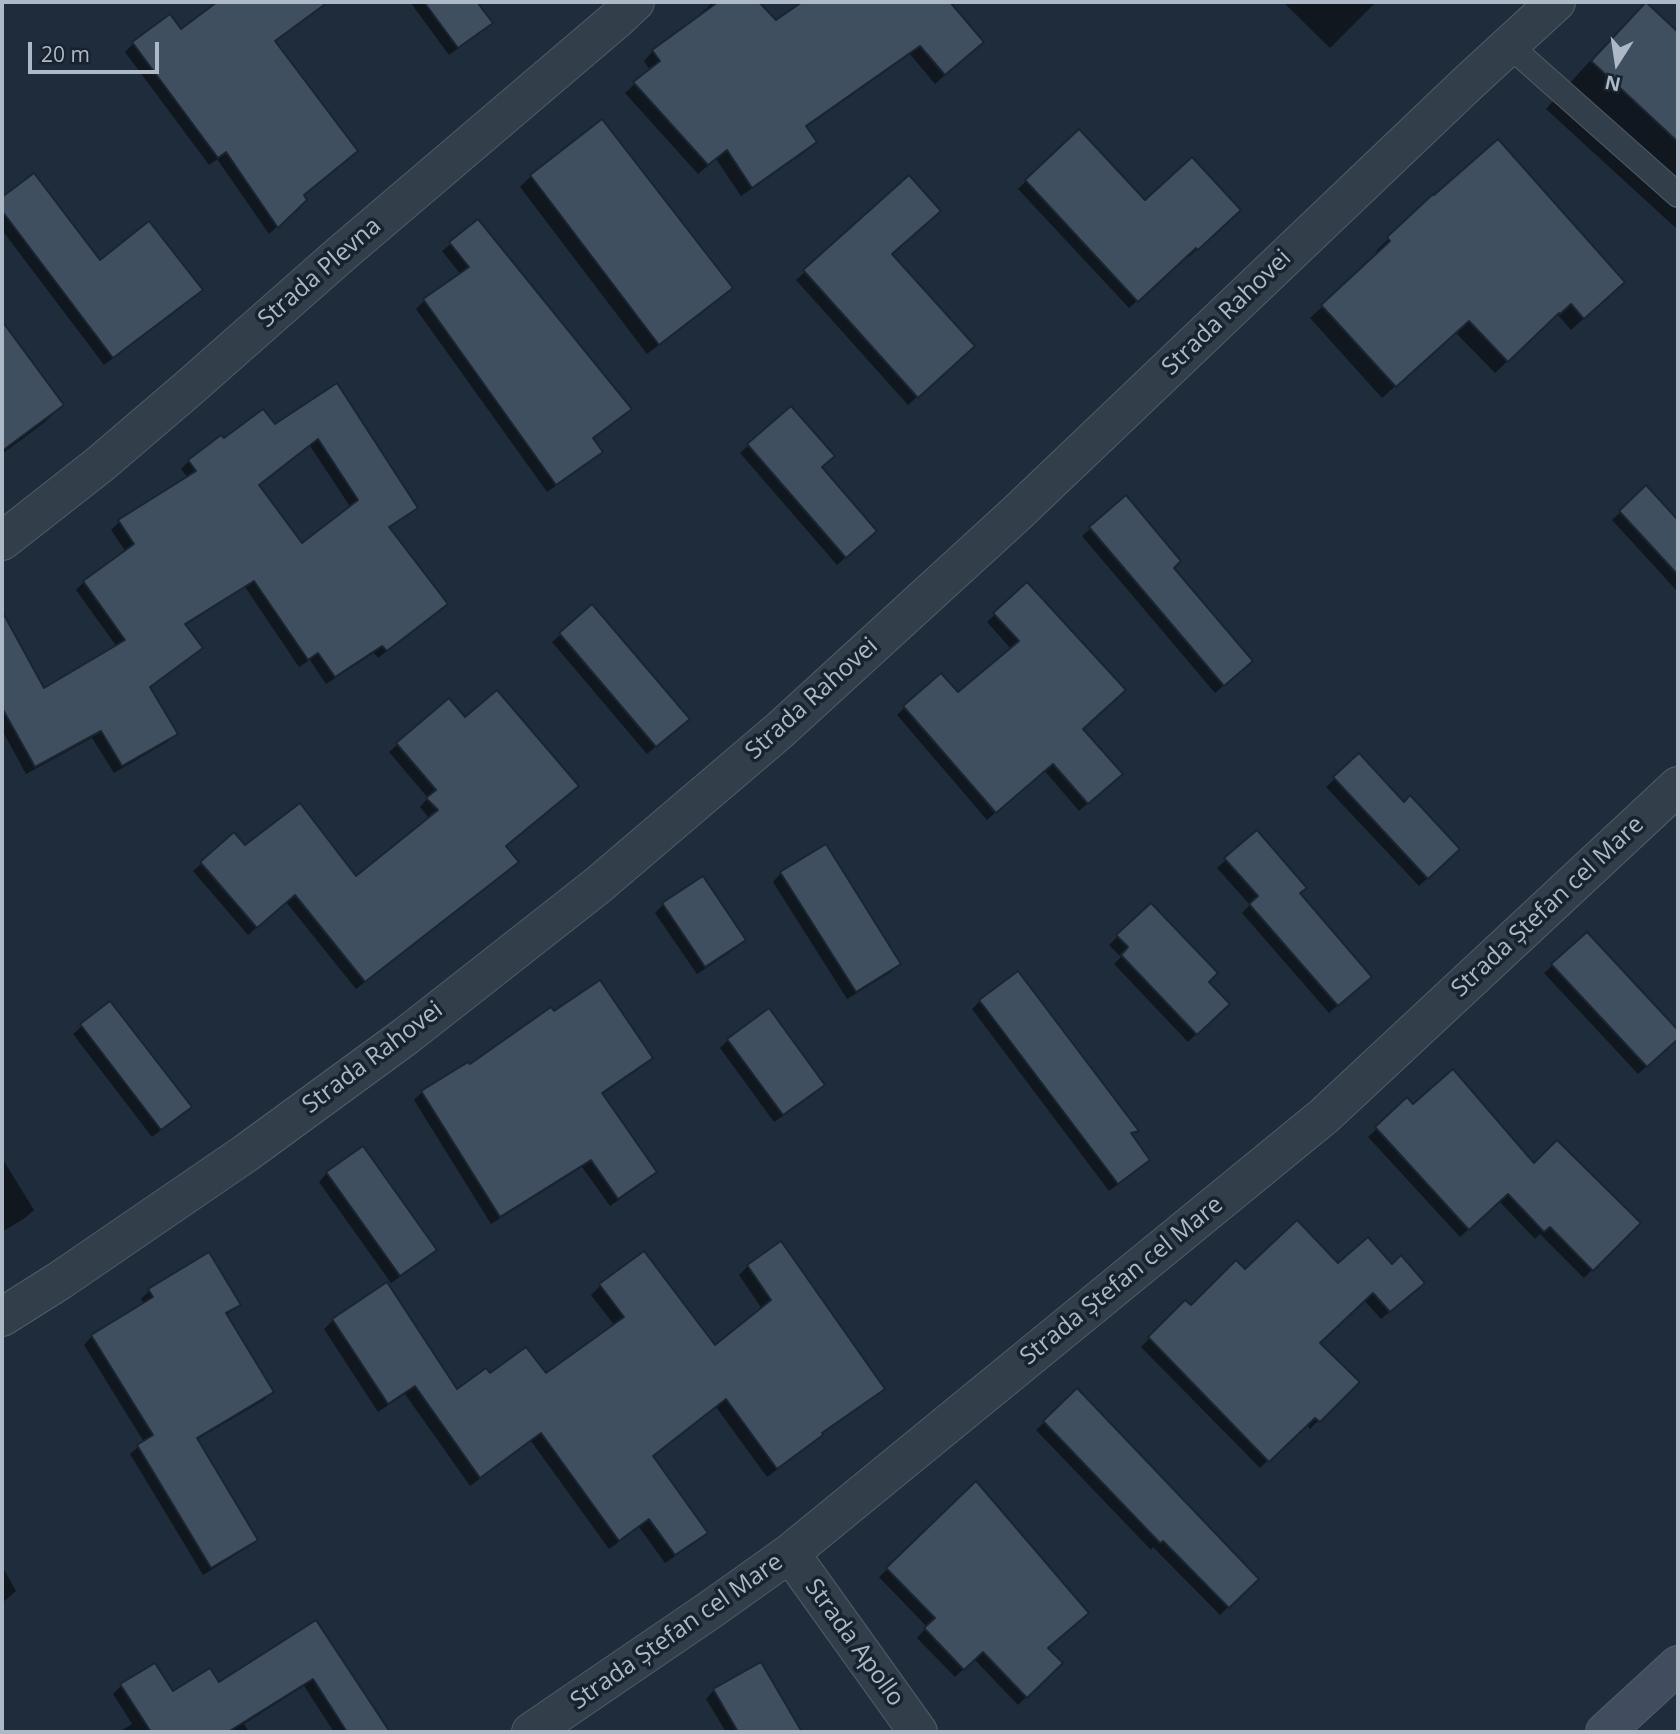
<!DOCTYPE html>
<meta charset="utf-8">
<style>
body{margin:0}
#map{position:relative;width:1680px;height:1734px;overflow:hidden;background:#1f2c3b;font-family:"Open Sans",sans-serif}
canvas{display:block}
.frame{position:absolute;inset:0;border:4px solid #aeb9c7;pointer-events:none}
.north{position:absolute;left:1582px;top:28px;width:70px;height:70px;-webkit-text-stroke:5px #192330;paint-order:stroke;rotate:192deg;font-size:19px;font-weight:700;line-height:28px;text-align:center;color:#aeb9c7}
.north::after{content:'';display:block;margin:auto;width:24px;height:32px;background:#aeb9c7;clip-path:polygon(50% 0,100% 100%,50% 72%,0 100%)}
.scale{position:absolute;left:28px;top:42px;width:131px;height:32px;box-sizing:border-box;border:4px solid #aeb9c7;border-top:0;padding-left:9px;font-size:21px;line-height:24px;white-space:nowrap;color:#aeb9c7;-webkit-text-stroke:5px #192330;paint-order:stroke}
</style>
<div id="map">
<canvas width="1680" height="1734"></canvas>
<div class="frame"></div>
<div class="north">N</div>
<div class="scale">20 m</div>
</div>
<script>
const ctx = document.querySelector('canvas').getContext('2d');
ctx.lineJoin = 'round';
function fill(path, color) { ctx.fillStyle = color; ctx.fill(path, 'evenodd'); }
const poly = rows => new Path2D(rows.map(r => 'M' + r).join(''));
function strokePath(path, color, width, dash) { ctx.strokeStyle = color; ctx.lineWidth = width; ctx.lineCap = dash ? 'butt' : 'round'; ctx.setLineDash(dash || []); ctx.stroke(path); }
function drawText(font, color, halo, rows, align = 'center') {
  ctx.font = font + ' "Open Sans",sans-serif'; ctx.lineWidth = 7; ctx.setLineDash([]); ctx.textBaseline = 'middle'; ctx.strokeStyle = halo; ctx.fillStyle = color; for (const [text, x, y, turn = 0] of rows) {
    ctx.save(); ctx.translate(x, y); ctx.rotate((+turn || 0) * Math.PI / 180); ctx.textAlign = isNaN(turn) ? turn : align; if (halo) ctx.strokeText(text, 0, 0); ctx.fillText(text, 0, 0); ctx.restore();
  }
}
fill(poly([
 [220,2,301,2,310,13,274,42,348,159,303,196,305,200,269,234,217,159,209,165,125,52,133,44,170,16,181,31],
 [410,2,475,2,490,23,482,31,449,55],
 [713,2,757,2,776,23,805,2,948,2,982,42,935,84,910,54,805,128,815,142,805,152,741,196,716,159,698,174,625,93,650,70,644,61,653,51,697,17],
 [1283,2,1376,2,1330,48],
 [1646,4,1675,31,1678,27,1678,230,1546,109,1600,50],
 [34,175,99,262,193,298,104,365,2,230,2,200],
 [531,176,731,287,720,298,647,354,520,187],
 [909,178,890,254,965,354,908,405,796,280],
 [1026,181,1231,218,1189,257,1187,255,1129,308,1018,189],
 [1433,196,1611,294,1571,330,1558,315,1547,325,1546,324,1495,373,1455,332,1382,398,1310,318,1379,254,1376,251],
 [478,221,621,417,591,439,600,452,592,460,547,492,416,309,424,301,461,275,442,251],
 [2,324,62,405,45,422,2,454],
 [336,386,416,507,408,515,388,528,438,612,378,658,374,653,326,684,310,660,299,667,245,587,184,626,200,648,192,656,148,688,176,733,167,742,114,773,92,738,26,774,2,730,2,619,4,618,43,690,117,647,76,590,84,582,126,552,111,530,120,521,188,478,181,469,189,461,223,441,274,426],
 [310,446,351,508,302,546,257,486],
 [791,408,820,468,867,539,837,565,740,453],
 [1646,488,1678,523,1678,592,1612,520],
 [1125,498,1243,669,1215,693,1082,536],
 [1027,584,1081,729,1112,782,1079,811,1044,770,987,820,897,715,905,707,958,695,1012,650,987,622],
 [592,607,679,727,647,754,552,642],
 [448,700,465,720,504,847,508,870,356,989,286,902,248,935,193,871,234,834,245,847,356,879,430,819,420,807,428,798,389,752],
 [1359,756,1450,857,1419,886,1326,787],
 [1226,860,1298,894,1361,985,1329,1013,1242,913,1250,905,1217,868],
 [781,873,899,963,891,972,847,999,773,882],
 [663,905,744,940,736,948,697,974,655,913],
 [1150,905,1207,982,1228,1004,1188,1042,1114,964,1121,957,1109,945],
 [1587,934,1678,1033,1678,1037,1638,1074,1544,973],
 [980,1001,1136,1130,1131,1136,1148,1160,1140,1168,1109,1191,972,1009],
 [82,1026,181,1114,152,1137,73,1034],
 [728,1040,823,1085,815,1093,774,1122,720,1048],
 [651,1058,643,1066,601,1095,655,1172,647,1180,610,1206,582,1167,491,1224,414,1100,422,1092,469,1067],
 [1407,1100,1413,1106,1534,1165,1638,1223,1584,1278,1540,1234,1535,1239,1499,1201,1460,1237,1368,1137],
 [363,1148,435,1250,427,1258,391,1283,319,1182,327,1173],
 [2,1158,34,1210,25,1218,2,1232],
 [748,1266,883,1389,873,1398,821,1434,812,1444,767,1477,716,1407,652,1457,705,1533,696,1542,665,1563,639,1527,609,1549,531,1441,470,1486,405,1394,378,1412,324,1329,333,1320,456,1392,490,1376,546,1376,615,1326,591,1295,600,1286,715,1347,762,1309,739,1275],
 [1337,1266,1414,1291,1381,1319,1364,1300,1318,1344,1357,1382,1310,1429,1306,1424,1260,1468,1141,1347,1185,1302,1191,1308,1245,1271],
 [149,1291,239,1304,226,1316,272,1392,264,1400,196,1440,256,1539,248,1547,203,1575,130,1454,144,1442,84,1345,92,1336,144,1304,141,1299],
 [1077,1391,1256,1579,1220,1615,1153,1547,1151,1550,1036,1430],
 [976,1484,1047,1648,1061,1663,1018,1705,974,1659,955,1677,917,1638,927,1627,879,1577],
 [2,1566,16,1591,2,1603],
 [316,1623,387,1732,334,1732,304,1686,244,1724,249,1732,119,1732,132,1724,113,1694,121,1686,173,1694,218,1684],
 [760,1664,800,1732,726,1732,706,1699,714,1690]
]), '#0007');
const building = poly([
 [217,2,328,2,275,41,358,151,304,195,307,200,278,228,226,152,218,158,132,42,170,14,181,29,217,2],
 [424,2,477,2,493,23,458,48,424,2],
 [718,2,759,2,776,20,802,2,950,2,984,42,945,75,920,46,806,126,817,142,752,188,727,150,708,165,633,82,660,61,652,50,718,2],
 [1646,2,1678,32,1678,142,1591,61,1646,2],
 [602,119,733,288,659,345,530,175,602,119],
 [1079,129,1145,200,1192,157,1241,210,1198,250,1196,248,1138,302,1025,180,1079,129],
 [1498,139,1625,282,1584,319,1571,304,1560,314,1559,313,1508,362,1469,321,1396,387,1321,305,1390,241,1387,237,1433,194,1434,195,1498,139],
 [34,173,100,260,149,221,203,290,113,358,2,211,2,197,34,173],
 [909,175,941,211,892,254,975,346,918,398,803,270,909,175],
 [478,219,632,409,593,438,603,452,556,485,423,299,469,267,449,242,478,219],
 [2,321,64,405,2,451,2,321],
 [337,383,418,508,389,527,448,604,387,651,382,646,335,677,318,653,308,660,254,581,185,624,203,648,150,687,178,734,122,766,101,731,35,767,2,708,2,611,44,688,125,640,83,581,134,544,118,520,196,471,188,460,221,435,224,438,263,409,275,424,337,383],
 [318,439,358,500,302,543,259,485,318,439],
 [791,406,835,456,822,467,877,531,846,558,747,444,791,406],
 [1646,485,1678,520,1678,575,1619,511,1646,485],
 [1126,495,1181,561,1174,568,1253,661,1224,686,1089,527,1126,495],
 [1027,582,1126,690,1083,729,1123,774,1088,804,1053,764,996,813,903,706,941,673,958,692,1019,641,993,613,1027,582],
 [592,604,690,719,656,747,559,633,592,604],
 [497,690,579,786,506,846,519,862,365,982,295,895,257,928,200,862,234,832,245,845,300,803,356,876,438,810,426,798,436,790,396,743,449,698,465,717,497,690],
 [1359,753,1404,802,1410,795,1460,849,1428,879,1333,777,1359,753],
 [1257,830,1307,888,1300,893,1372,977,1338,1006,1249,904,1258,896,1224,858,1257,830],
 [826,844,901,964,856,992,780,872,826,844],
 [703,876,746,940,705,967,662,903,703,876],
 [1151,903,1218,973,1209,982,1230,1004,1197,1035,1121,955,1128,947,1116,935,1151,903],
 [1587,932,1678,1030,1678,1039,1647,1067,1551,964,1587,932],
 [1018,971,1139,1131,1131,1133,1150,1160,1118,1184,979,1000,1018,971],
 [600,980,653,1058,602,1093,657,1172,618,1199,591,1160,500,1217,421,1091,468,1062,470,1064,551,1007,554,1011,600,980],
 [110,1001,192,1107,161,1130,80,1024,110,1001],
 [769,1008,825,1085,783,1115,727,1039,769,1008],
 [1453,1069,1534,1163,1557,1140,1641,1223,1593,1271,1550,1227,1544,1232,1508,1194,1469,1230,1375,1127,1407,1097,1413,1104,1453,1069],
 [363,1146,437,1250,400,1276,326,1172,363,1146],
 [1297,1220,1338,1263,1368,1237,1392,1264,1401,1255,1425,1283,1390,1312,1373,1293,1320,1343,1360,1382,1320,1422,1315,1418,1269,1462,1148,1337,1185,1300,1191,1305,1236,1260,1245,1269,1297,1220],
 [781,1241,885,1389,822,1433,823,1435,777,1469,726,1399,653,1456,708,1533,675,1555,649,1519,619,1541,541,1433,480,1478,415,1386,388,1404,332,1319,387,1282,457,1389,486,1368,490,1373,526,1347,546,1373,624,1317,599,1284,644,1251,715,1345,771,1300,747,1265,781,1241],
 [209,1252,241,1305,226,1313,274,1392,197,1438,258,1540,211,1568,137,1445,153,1435,91,1335,153,1297,148,1289,209,1252],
 [1077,1388,1259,1579,1229,1608,1163,1541,1160,1543,1043,1421,1077,1388],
 [976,1481,1089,1613,1048,1648,1063,1663,1027,1698,983,1652,964,1670,924,1628,935,1618,886,1568,976,1481],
 [316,1620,390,1732,347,1732,313,1679,228,1732,151,1732,120,1684,155,1663,173,1691,210,1668,219,1682,316,1620],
 [761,1662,802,1732,738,1732,713,1689,761,1662]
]);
fill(building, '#404f60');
strokePath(building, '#1a2532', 2);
const lane = poly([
 [1509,45,1678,195]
]);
const street = poly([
 [2,541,99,465,189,388,341,254,618,18,635,2],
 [2,1317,59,1281,246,1153,406,1036,597,886,780,730,1016,514,1468,83,1556,2],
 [790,1553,918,1732],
 [531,1732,710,1610,790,1553,1324,1116,1678,786]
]);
const secondary = poly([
 [1605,1732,1678,1665]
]);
strokePath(lane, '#515c69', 26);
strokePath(street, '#515c69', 40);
strokePath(secondary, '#515c69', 40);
strokePath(lane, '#333e4b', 24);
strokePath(street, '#333e4b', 38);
strokePath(secondary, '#414d5e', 38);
drawText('24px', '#aeb9c7', '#192330', [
 ["Strada Plevna",320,273,-41],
 ["Strada Rahovei",1227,313,-44],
 ["Strada Rahovei",812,699,-42],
 ["Strada Ștefan cel Mare",1548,907,-43],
 ["Strada Rahovei",373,1058,-37],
 ["Strada Ștefan cel Mare",1122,1281,-39],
 ["Strada Ștefan cel Mare",677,1632,-35],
 ["Strada Apollo",854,1643,54]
]);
</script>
